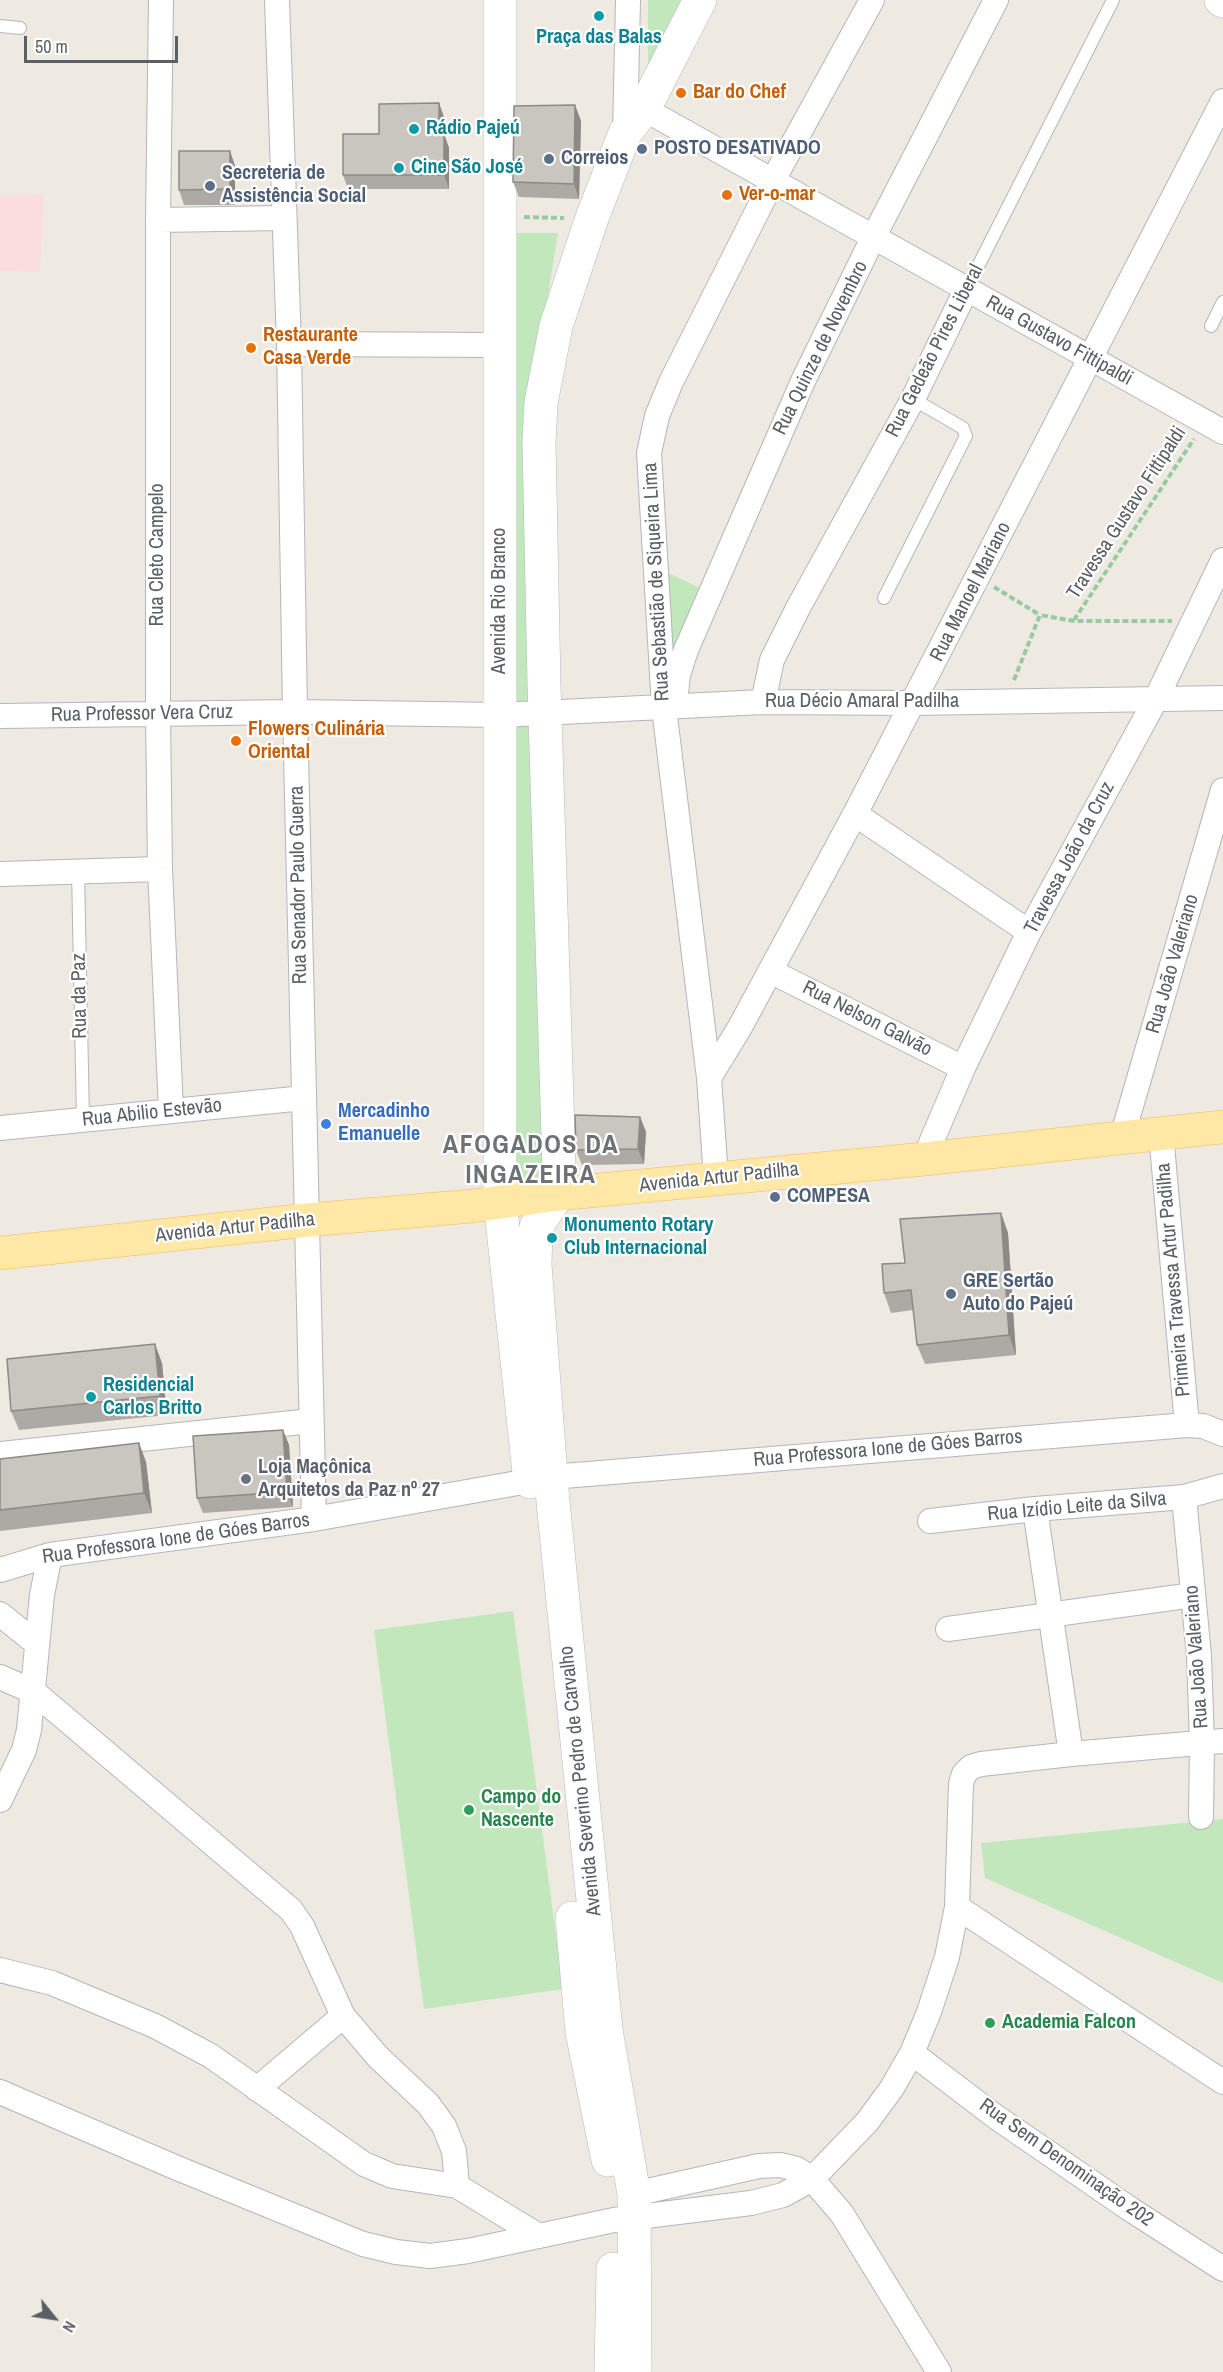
<!DOCTYPE html>
<meta charset="utf-8">
<style>
body{margin:0}
#map{position:relative;width:1223px;height:2372px;overflow:hidden;background:#eeeae2;font-family:"Archivo Narrow",sans-serif}
canvas{display:block}
.north{position:absolute;left:24px;top:2288px;width:60px;height:60px;-webkit-text-stroke:4px #fff;paint-order:stroke;rotate:120deg;font-size:16px;font-weight:700;line-height:24px;text-align:center;color:#5b6064}
.north::after{content:'';display:block;margin:auto;width:21px;height:27px;background:#5b6064;clip-path:polygon(50% 0,100% 100%,50% 72%,0 100%)}
.scale{position:absolute;left:24px;top:36px;width:154px;height:27px;box-sizing:border-box;border:3px solid #5b6064;border-top:0;padding-left:8px;font-size:18px;line-height:21px;white-space:nowrap;color:#5b6064;-webkit-text-stroke:4px #fff;paint-order:stroke}
</style>
<div id="map">
<canvas width="1223" height="2372"></canvas>
<div class="north">N</div>
<div class="scale">50 m</div>
</div>
<script>
const ctx = document.querySelector('canvas').getContext('2d');
ctx.lineJoin = 'round';
function fill(path, color) { ctx.fillStyle = color; ctx.fill(path, 'evenodd'); }
const poly = rows => new Path2D(rows.map(r => 'M' + r).join(''));
function strokePath(path, color, width, dash) { ctx.strokeStyle = color; ctx.lineWidth = width; ctx.lineCap = dash ? 'butt' : 'round'; ctx.setLineDash(dash || []); ctx.stroke(path); }
function drawText(font, color, halo, rows, align = 'center') {
  ctx.font = font + ' "Archivo Narrow",sans-serif'; ctx.lineWidth = 4.5; ctx.setLineDash([]); ctx.textBaseline = 'middle'; ctx.strokeStyle = halo; ctx.fillStyle = color; for (const [text, x, y, turn = 0] of rows) {
    ctx.save(); ctx.translate(x, y); ctx.rotate((+turn || 0) * Math.PI / 180); ctx.textAlign = isNaN(turn) ? turn : align; if (halo) ctx.strokeText(text, 0, 0); ctx.fillText(text, 0, 0); ctx.restore();
  }
}
fill(poly([
 [44,195,40,272,0,271,0,196]
]), '#fcddde');
fill(poly([
 [648,0,684,0,648,68],
 [509,233,558,233,528,422,548,1181,513,1185],
 [664,571,700,588,670,658],
 [513,1611,563,1989,424,2009,374,1630],
 [1223,1819,1223,1983,985,1878,981,1843]
]), '#c2e7bd');
const lane = poly([
 [0,26,20,28],
 [966,290,1113,0],
 [1211,326,1223,302],
 [884,598,966,436,963,428,913,399],
 [78,871,83,1120]
]);
const street = poly([
 [161,0,158,220,158,714,160,869,171,1110],
 [277,0,289,344,295,712,314,1519],
 [644,109,1223,432],
 [625,133,628,0],
 [158,220,284,218],
 [289,344,501,345],
 [763,702,772,660,798,608,913,399,966,290],
 [675,703,678,675,686,650,803,381,873,238,996,0],
 [0,716,295,712,501,715,763,702,913,703,1223,698],
 [855,814,1029,932],
 [0,874,160,869],
 [770,971,963,1068],
 [709,1078,740,1027,855,814,1223,101],
 [0,1128,304,1098],
 [1161,1134,1187,1425],
 [1122,1137,1223,790],
 [924,1159,963,1068,1029,932,1156,699,1223,560],
 [716,1178,709,1078,664,708,649,453,657,416,671,382,772,182,872,0],
 [0,1454,311,1421],
 [551,1477,1187,1425,1203,1426,1223,1434],
 [1184,1497,1199,1656,1202,1743,1201,1817],
 [1035,1509,1071,1754],
 [930,1521,1035,1509,1184,1497,1223,1486],
 [0,1570,50,1555,314,1519,529,1481],
 [0,1614,36,1643],
 [948,1629,1193,1595],
 [0,1677,34,1692,291,1910,302,1926,343,2016,378,2057,428,2104,444,2126,454,2151,457,2186],
 [0,1800,24,1750,29,1730,42,1595,50,1555],
 [957,1907,1223,2082],
 [0,1970,52,1983,155,2026,211,2056,364,2164,392,2176,457,2186,539,2236],
 [912,2053,996,2117,1130,2209,1223,2269],
 [257,2089,343,2016],
 [0,2092,177,2168,363,2244,396,2252,430,2256,468,2251,614,2220,751,2203,783,2195,812,2179,842,2214,939,2372],
 [634,2194,759,2166,780,2165,797,2169,812,2179,867,2122,892,2088,912,2053,929,2012,947,1957,957,1907,961,1784,964,1774,971,1767,981,1764,1071,1754,1223,1741]
]);
const secondary = poly([
 [500,0,500,1201,530,1482],
 [1221,0,1223,1],
 [572,1918,582,2032,608,2160],
 [611,2372,613,2269],
 [635,2372,634,2194,606,2030,553,1502,535,1265,536,1227,558,1194,559,1167,544,684,539,442,541,403,556,326,592,218,625,133,644,109,700,0]
]);
const primary = poly([
 [0,1253,308,1220,472,1206,558,1194,924,1159,1223,1127]
]);
strokePath(lane, '#b3b6ba', 14);
strokePath(street, '#b3b6ba', 26);
strokePath(secondary, '#b4b9bd', 34);
strokePath(primary, '#f7b753', 34);
strokePath(poly([
 [524,217,564,218],
 [994,587,1040,615],
 [1074,620,1194,439],
 [1014,680,1040,615,1074,621,1172,621]
]), '#98caa1', 4, [6, 3]);
strokePath(lane, '#fff', 12);
strokePath(street, '#fff', 24);
strokePath(secondary, '#fff', 33);
strokePath(primary, '#ffe7a6', 33);
fill(poly([
 [575,105,581,121,579,199,519,197,513,182],
 [444,117,444,134,449,148,449,189,348,189,343,175,379,134],
 [230,151,235,166,235,205,184,205,179,190],
 [640,1117,646,1132,644,1164,582,1165,576,1150],
 [1001,1213,1008,1233,1016,1355,925,1364,917,1345,913,1310,891,1313,884,1293,905,1263],
 [162,1363,167,1415,19,1430,11,1411],
 [283,1430,289,1445,293,1507,203,1513,197,1498],
 [139,1443,146,1462,152,1513,0,1531,0,1459]
]), '#ada9a4');
fill(poly([
 [439,103,444,117,444,148,439,134],
 [575,105,581,121,579,199,574,184],
 [444,134,449,148,449,189,444,175],
 [230,151,235,166,235,205,230,189],
 [640,1117,646,1132,644,1164,638,1149],
 [1001,1213,1008,1233,1016,1355,1009,1335],
 [155,1344,162,1363,167,1415,160,1396],
 [283,1430,289,1445,293,1507,287,1492],
 [139,1443,146,1462,152,1513,144,1493]
]), '#8d8a86');
const building = poly([
 [439,103,439,134,444,134,444,175,343,175,343,134,379,134,379,104,439,103],
 [575,105,574,184,513,182,514,106,575,105],
 [179,151,230,151,230,189,179,190,179,151],
 [575,1115,640,1117,638,1149,576,1150,575,1115],
 [1001,1213,1009,1335,917,1345,911,1290,884,1293,882,1264,905,1263,900,1219,1001,1213],
 [155,1344,160,1396,11,1411,7,1359,155,1344],
 [283,1430,287,1492,197,1498,193,1436,283,1430],
 [139,1443,144,1493,0,1510,0,1459,139,1443]
]);
fill(building, '#c9c5bf');
strokePath(building, '#8d8a86', 1.5);
for (const [x, y, r, color] of [
 [599,16,6,"#0f9aa8"],
 [681,93,6,"#e8710a"],
 [414,129,6,"#0f9aa8"],
 [642,149,6,"#5c6f8a"],
 [549,159,6,"#5c6f8a"],
 [399,168,6,"#0f9aa8"],
 [210,186,6,"#5c6f8a"],
 [727,195,6,"#e8710a"],
 [251,348,6,"#e8710a"],
 [236,741,6,"#e8710a"],
 [326,1124,6,"#3f7fe0"],
 [775,1197,6,"#5c6f8a"],
 [552,1238,6,"#0f9aa8"],
 [951,1294,6,"#5c6f8a"],
 [91,1397,6,"#0f9aa8"],
 [246,1479,6,"#6b7280"],
 [469,1810,6,"#2e9e5b"],
 [990,2023,6,"#2e9e5b"]
]) { const dot = new Path2D(); dot.arc(x, y, r, 0, 2 * Math.PI); ctx.fillStyle = color; ctx.fill(dot); strokePath(dot, '#fff', 2); }
drawText('bold 20px', '#0d838f', '#fff', [
 ["Praça das Balas",599,38,"center"],
 ["Rádio Pajeú",426,129],
 ["Cine São José",411,168],
 ["Monumento Rotary",564,1226],
 ["Club Internacional",564,1249],
 ["Residencial",103,1386],
 ["Carlos Britto",103,1409]
], 'left');
drawText('bold 20px', '#c56008', '#fff', [
 ["Bar do Chef",693,93],
 ["Ver-o-mar",739,195],
 ["Restaurante",263,336],
 ["Casa Verde",263,359],
 ["Flowers Culinária",248,730],
 ["Oriental",248,753]
], 'left');
drawText('bold 20px', '#4e5e75', '#fff', [
 ["POSTO DESATIVADO",654,149],
 ["Correios",561,159],
 ["Secreteria de",222,174],
 ["Assistência Social",222,197],
 ["COMPESA",787,1197],
 ["GRE Sertão",963,1282],
 ["Auto do Pajeú",963,1305]
], 'left');
drawText('20px', '#5b6064', '#fff', [
 ["Rua Gustavo Fittipaldi",1059,341,29],
 ["Rua Quinze de Novembro",821,348,-64],
 ["Rua Gedeão Pires Liberal",935,351,-63],
 ["Travessa Gustavo Fittipaldi",1127,513,-57],
 ["Rua Cleto Campelo",158,555,-90],
 ["Rua Sebastião de Siqueira Lima",657,582,-93],
 ["Rua Manoel Mariano",971,592,-63],
 ["Avenida Rio Branco",500,601,-90],
 ["Rua Décio Amaral Padilha",862,702],
 ["Rua Professor Vera Cruz",142,714,-1],
 ["Travessa João da Cruz",1070,858,-62],
 ["Rua Senador Paulo Guerra",299,885,-91],
 ["Rua João Valeriano",1173,964,-74],
 ["Rua da Paz",80,996,-91],
 ["Rua Nelson Galvão",867,1019,27],
 ["Rua Abilio Estevão",152,1113,-6],
 ["Avenida Artur Padilha",719,1178,-6],
 ["Avenida Artur Padilha",235,1228,-6],
 ["Primeira Travessa Artur Padilha",1174,1280,-95],
 ["Rua Professora Ione de Góes Barros",888,1449,-5],
 ["Rua Izídio Leite da Silva",1077,1507,-5],
 ["Rua Professora Ione de Góes Barros",176,1539,-8],
 ["Rua João Valeriano",1197,1657,-94],
 ["Avenida Severino Pedro de Carvalho",581,1781,-96],
 ["Rua Sem Denominação 202",1066,2163,35]
]);
drawText('bold 20px', '#366cbe', '#fff', [
 ["Mercadinho",338,1112],
 ["Emanuelle",338,1135]
], 'left');
drawText('bold 20px', '#5b616d', '#fff', [
 ["Loja Maçônica",258,1468],
 ["Arquitetos da Paz nº 27",258,1491]
], 'left');
drawText('bold 20px', '#27864d', '#fff', [
 ["Campo do",481,1798],
 ["Nascente",481,1821],
 ["Academia Falcon",1002,2023]
], 'left');
ctx.letterSpacing = '1.5px';
drawText('bold 26px', '#6c7276', '#fff', [
 ["AFOGADOS DA",531,1146],
 ["INGAZEIRA",531,1176]
]);
ctx.letterSpacing = '0px';
</script>
